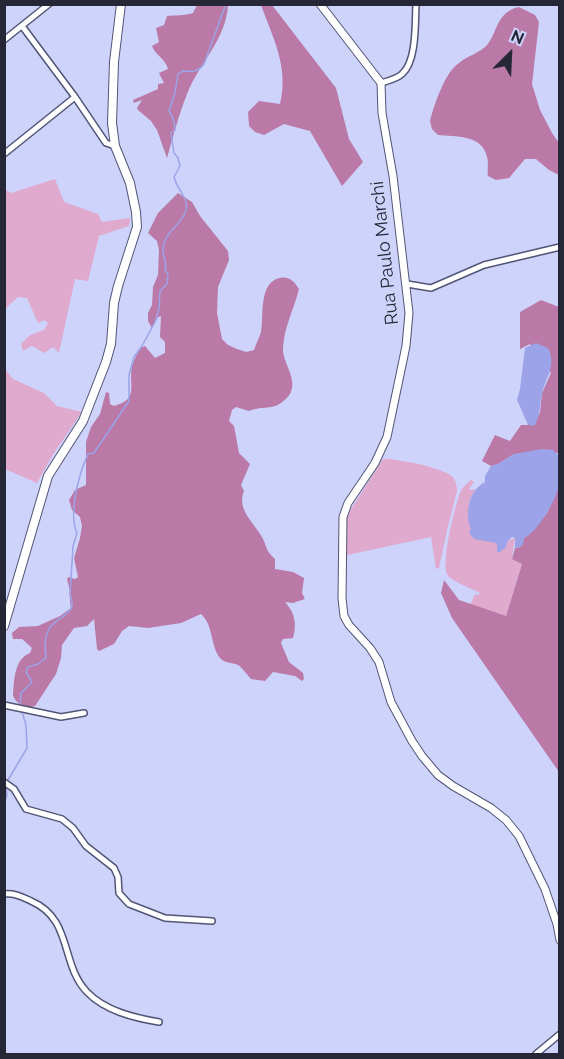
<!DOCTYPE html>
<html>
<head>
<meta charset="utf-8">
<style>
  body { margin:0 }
  #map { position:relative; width:564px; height:1059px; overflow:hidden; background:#cdd3fb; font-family:Raleway,sans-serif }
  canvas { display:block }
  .frame { position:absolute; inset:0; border:6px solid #262736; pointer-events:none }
  .north { position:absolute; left:480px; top:24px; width:60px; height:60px; -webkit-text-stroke:4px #cdd3fb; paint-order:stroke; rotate:24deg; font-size:16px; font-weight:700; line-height:24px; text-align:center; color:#262736 }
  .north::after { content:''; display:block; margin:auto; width:21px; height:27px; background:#262736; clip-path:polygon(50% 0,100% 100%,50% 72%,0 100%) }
</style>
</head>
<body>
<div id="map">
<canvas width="564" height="1059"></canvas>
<div class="frame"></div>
<div class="north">N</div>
</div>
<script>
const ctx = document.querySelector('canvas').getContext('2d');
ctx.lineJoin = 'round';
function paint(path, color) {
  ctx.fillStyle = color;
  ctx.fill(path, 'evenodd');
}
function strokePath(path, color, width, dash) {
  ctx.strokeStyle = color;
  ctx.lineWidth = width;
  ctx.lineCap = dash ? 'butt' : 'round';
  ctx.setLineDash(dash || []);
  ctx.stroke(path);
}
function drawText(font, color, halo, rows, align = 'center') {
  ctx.font = font + ' Raleway,sans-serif';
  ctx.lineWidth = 5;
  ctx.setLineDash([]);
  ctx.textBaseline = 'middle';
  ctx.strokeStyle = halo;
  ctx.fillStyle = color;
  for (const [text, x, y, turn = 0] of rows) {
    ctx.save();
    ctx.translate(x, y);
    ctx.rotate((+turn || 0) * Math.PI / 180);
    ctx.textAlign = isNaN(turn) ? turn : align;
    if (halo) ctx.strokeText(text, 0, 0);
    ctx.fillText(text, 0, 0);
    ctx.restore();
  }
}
const green = new Path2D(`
  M 55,179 L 64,202 L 98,214 L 102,222 L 130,218 L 129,226 L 99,236 L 88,281 L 75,279 L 59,353 L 53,347 L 44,353 L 32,346 L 23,351 L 21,344 L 30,335 L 44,330 L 48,323 L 44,320 L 38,323 L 27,298 L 18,297 L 5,309 L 5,190 L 11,193 Z
  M 5,369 L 13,379 L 44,393 L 57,406 L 82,412 L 54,453 L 37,483 L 5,469 Z
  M 383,459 C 398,459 442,467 453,477 C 456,481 457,486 457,491 L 448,526 L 439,568 L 436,569 L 431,537 L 347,555 L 346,523 L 348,514 Z
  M 471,480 L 474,482 L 469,489 L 471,490 L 475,489 L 469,502 L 471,528 L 478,540 C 484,540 493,539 498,545 L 515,538 L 512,558 L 522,563 L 506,616 L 470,605 L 475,594 L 479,595 L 480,593 C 473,589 450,581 447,574 C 441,563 455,503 461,491 C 463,487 467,483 471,480 Z`);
const forest = new Path2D(`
  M 197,5 L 228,5 C 226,40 199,63 187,94 C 179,114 173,137 167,158 L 157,130 L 151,121 L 138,110 L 137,108 L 142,100 L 134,103 L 133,100 L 158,89 L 158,84 L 164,83 L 159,73 L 168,69 C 165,58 156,56 152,46 L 159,42 L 156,28 L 164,25 L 167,16 C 175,15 184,16 193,13 Z
  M 261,5 L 272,5 L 336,88 L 349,139 L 363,162 L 342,186 L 310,131 L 284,124 L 264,135 L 255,132 L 249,126 L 248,112 L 259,101 L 280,104 C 289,67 273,38 261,5 Z
  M 519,7 L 535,15 L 539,22 L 532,84 L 540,110 L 552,133 L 559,143 L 559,175 L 549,170 L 536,159 L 525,159 L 509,178 L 496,180 L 488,176 C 487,170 489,163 487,157 C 482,134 455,137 438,135 L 432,129 L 430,121 C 434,105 445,72 459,63 C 467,56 480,53 487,45 C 498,32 496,12 519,7 Z
  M 178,193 L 192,202 L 200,216 L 228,251 L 229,260 L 218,287 L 217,313 L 222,339 L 228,345 L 237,349 L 246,352 L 254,350 C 256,344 259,338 261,332 C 264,318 258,282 280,278 C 290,276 294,282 299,289 C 294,309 284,327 283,348 C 282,366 306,386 281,403 C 271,410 259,406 249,411 L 236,407 L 232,410 L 229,421 L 234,426 L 239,453 L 250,464 L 241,485 L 244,491 C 236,510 255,523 263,539 C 268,550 265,549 275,559 L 275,569 L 293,572 L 304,578 L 302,593 L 305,599 L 293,603 L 285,602 C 295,613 297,624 293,638 L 283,639 L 281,643 L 289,662 L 303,673 L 304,679 L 302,681 L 295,676 L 273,672 L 265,681 L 251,679 C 247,675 243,668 238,665 C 231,662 226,664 220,658 C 210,645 214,626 201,614 L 181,623 L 148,628 L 129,626 L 122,631 L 114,644 L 99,651 L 97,649 L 94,619 L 87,626 L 74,628 L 62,645 L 61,658 L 56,674 L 35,706 C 25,710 18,705 13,696 C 14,681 14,659 30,653 L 32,648 L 22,639 L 13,639 L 12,633 L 19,627 L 38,626 L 60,616 L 71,608 C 69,599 71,589 67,580 L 68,577 L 75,579 L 78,577 L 74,558 L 80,538 L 82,526 L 80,517 L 72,510 L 69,500 L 75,490 L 86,485 L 86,442 L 91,427 L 100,414 L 106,392 L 109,393 L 110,404 L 114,406 C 140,399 128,385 132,366 C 134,360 137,353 141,348 L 145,346 L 155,358 L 165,353 L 165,342 L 160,337 L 161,316 L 158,317 L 152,328 L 148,321 L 148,313 L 152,305 L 153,287 L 158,275 L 159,250 L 157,241 L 148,233 L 158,213 Z
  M 541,300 L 559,307 L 559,456 L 558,453 L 514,454 L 498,464 L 491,466 L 482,461 L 495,435 L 510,441 L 521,425 L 534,425 L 540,412 L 542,393 L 551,373 L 530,344 L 520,349 L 520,312 Z
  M 559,485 L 559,772 L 452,618 L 441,593 L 444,580 L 459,600 L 506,616 L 522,564 L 512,559 L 515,548 L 520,547 L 524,538 L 547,513 Z`);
const water = new Path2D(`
  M 536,343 L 548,348 C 557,366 546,376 542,394 C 539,405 541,415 534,426 L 528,425 L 517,400 L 520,389 L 525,348 Z
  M 542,449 L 553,450 L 559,456 C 560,465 561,476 559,485 C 557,499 537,533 524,538 L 523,544 L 520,547 L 515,548 L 515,538 L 512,537 L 507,542 L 506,547 L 500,552 L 497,552 L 497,545 L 496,543 L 474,539 L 469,533 C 472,525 471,532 469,524 C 466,507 470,490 485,482 L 485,476 L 491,466 L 498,464 L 514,454 Z`);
const stream = new Path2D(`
  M 20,705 L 21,693 L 32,682 L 26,672 L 28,667 L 38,664 L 46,658 C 45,648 44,638 49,629 C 57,615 79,615 70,595 L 73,546 L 77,533 C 68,513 79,474 88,454 L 94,453 L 129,401 L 129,375 L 134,357 L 142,346 L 155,322 L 159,309 L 160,291 L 167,284 L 168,274 L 165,271 C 168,263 162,256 163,248 C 164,230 190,221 186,202 C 183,193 176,186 174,177 L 180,166 L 178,158 L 174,153 L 171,133 L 175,130 C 175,123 173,117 169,111 L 175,93 L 178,74 L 183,71 C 193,72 198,72 204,64 L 226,4
  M 8,780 L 27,748 L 26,725 L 22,712
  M 4,804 L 7,795 L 6,788`);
const minor = new Path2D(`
  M 22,26 L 75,97 L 106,143 L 115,146
  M 4,40 L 49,4
  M 381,83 C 387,81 397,79 402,74 C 417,61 415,23 416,4
  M 4,154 L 75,97
  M 407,284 L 431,288 L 484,265 L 560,247
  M 4,705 L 61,717 L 84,713
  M 4,782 L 14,789 L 26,809 L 62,819 L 73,828 L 86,846 L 114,868 L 118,877 L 119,893 L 129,904 L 165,918 L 212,921
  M 4,894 C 15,893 22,897 31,901 C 73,919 60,964 87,992 C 105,1011 135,1018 159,1022
  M 536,1054 L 560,1034`);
const tertiary = new Path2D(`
  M 320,4 L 381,83 L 382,113 L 393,176 L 409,313 L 406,346 L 387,437 L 375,463 L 348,503 L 343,517 L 342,598 L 344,616 L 349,625 L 370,648 L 379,662 L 391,702 L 412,741 L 422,756 L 438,775 L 453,786 L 491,808 L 506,820 L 519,836 L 545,889 L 557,924 L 560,940`);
const secondary = new Path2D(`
  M 4,626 L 48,476 L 83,421 L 106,362 L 111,344 L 114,303 L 118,286 L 137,227 L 136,212 L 130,183 L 115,146 L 112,123 L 114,62 L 121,4`);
const streetNames = [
  ["Rua Paulo Marchi",385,253,-96]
];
paint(green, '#e0a9ce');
paint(forest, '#ba79a6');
paint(water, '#9ca3e8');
strokePath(stream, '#9ca3e8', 1.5);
strokePath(minor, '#515577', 8);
strokePath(tertiary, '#515577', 9);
strokePath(secondary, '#515577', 10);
strokePath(minor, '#fff', 5);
strokePath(tertiary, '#fff', 7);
strokePath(secondary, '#fff', 8);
drawText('18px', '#262736', '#cdd3fb', streetNames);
</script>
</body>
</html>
